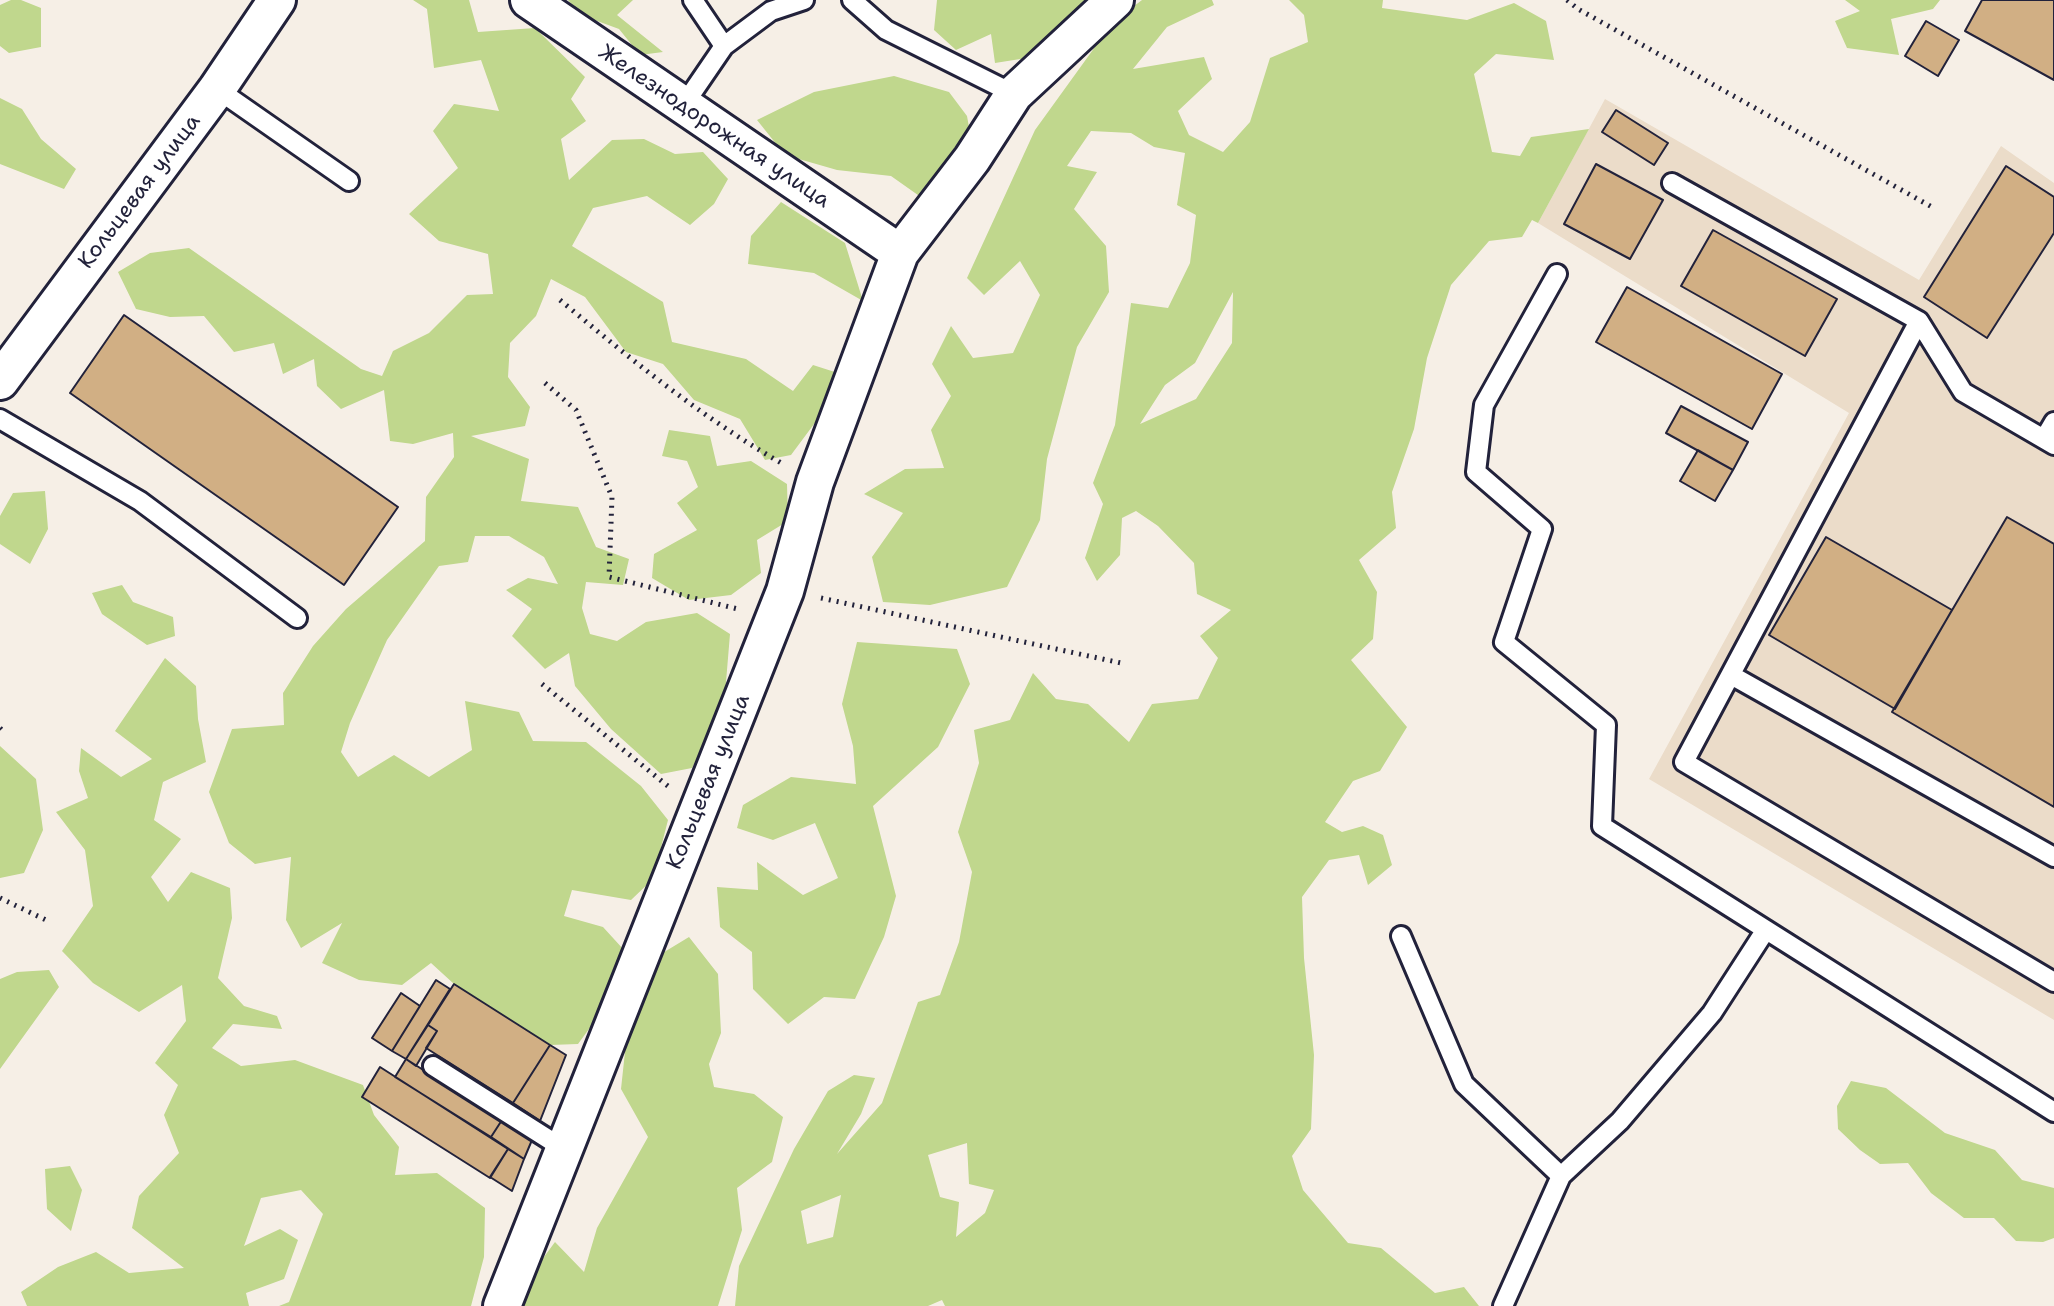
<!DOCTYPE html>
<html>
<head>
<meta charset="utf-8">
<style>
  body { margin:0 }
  canvas { display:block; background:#f6efe6 }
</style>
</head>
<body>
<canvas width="2054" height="1306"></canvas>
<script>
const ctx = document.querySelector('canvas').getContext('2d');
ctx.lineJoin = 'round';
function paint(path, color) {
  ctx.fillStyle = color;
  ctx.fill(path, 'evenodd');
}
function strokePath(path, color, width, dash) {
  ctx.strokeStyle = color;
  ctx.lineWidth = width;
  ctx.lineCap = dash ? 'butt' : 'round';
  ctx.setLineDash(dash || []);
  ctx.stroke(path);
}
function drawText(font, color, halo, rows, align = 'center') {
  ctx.font = font + ' "Shantell Sans",sans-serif';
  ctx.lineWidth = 8;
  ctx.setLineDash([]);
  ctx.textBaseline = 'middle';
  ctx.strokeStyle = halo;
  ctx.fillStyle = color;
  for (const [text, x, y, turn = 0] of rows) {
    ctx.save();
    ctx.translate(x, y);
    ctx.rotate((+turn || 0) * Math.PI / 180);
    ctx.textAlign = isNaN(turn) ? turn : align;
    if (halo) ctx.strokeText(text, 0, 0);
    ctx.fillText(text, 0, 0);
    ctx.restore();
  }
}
const built = new Path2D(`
  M 1605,99 L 1919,280 L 2001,146 L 2054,183 L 2054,1020 L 1649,779 L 1849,413 L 1538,223 Z`);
const green = new Path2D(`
  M 11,0 L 21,0 L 41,8 L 41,47 L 9,53 L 0,46 L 0,5 Z
  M 413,0 L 469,0 L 478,32 L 535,28 L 585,77 L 571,99 L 586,121 L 561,139 L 569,180 L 612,140 L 644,139 L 675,154 L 703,152 L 728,179 L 714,204 L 690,225 L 647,196 L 593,208 L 572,246 L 663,302 L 672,342 L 746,359 L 793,391 L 813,365 L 841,374 L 820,416 L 791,455 L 765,460 L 740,419 L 694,400 L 663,364 L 626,352 L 585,297 L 551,279 L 536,316 L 510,343 L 508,377 L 530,407 L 525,426 L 471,436 L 529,459 L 521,501 L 578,507 L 596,547 L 629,559 L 623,585 L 586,582 L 582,608 L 590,634 L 617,641 L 646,622 L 697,613 L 730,634 L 724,706 L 692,768 L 661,774 L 611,729 L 575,686 L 569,653 L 545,669 L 512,636 L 532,609 L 506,590 L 528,578 L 558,584 L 544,557 L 509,536 L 475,536 L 468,562 L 439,566 L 387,640 L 350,723 L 341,752 L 358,777 L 394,755 L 429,777 L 472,750 L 465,701 L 519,712 L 533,741 L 586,742 L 641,786 L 668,820 L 653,879 L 631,900 L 572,890 L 564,916 L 603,927 L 624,950 L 605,1007 L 578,1044 L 550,1045 L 454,984 L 431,963 L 402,985 L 359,980 L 322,963 L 342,923 L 301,948 L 286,920 L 291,857 L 255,864 L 229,843 L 209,792 L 232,729 L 284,725 L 283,693 L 313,646 L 346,609 L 425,541 L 426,497 L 454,457 L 453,433 L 413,444 L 390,441 L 384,390 L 341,409 L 317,386 L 314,359 L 283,374 L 274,343 L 234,352 L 204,316 L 170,317 L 136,309 L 118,272 L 150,253 L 189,248 L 361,369 L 382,376 L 393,351 L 429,333 L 467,295 L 493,294 L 488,254 L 439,241 L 409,214 L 458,168 L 433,131 L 454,104 L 499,111 L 481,60 L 434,68 L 427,9 Z
  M 568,0 L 633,0 L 617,15 L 663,52 L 640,55 L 619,29 L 581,15 Z
  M 937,0 L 1100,0 L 1033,57 L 995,63 L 991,34 L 956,50 L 934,30 Z
  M 1142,0 L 1212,0 L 1214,5 L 1167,27 L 1133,69 L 1204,57 L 1212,79 L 1178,111 L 1189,135 L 1223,152 L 1250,122 L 1270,58 L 1308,42 L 1304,15 L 1289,0 L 1383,0 L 1382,8 L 1467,20 L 1514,3 L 1546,21 L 1554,60 L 1496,54 L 1474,74 L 1492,152 L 1520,156 L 1531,137 L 1589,129 L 1538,223 L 1532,220 L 1522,237 L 1489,241 L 1451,285 L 1427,358 L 1414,429 L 1392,492 L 1396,528 L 1359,560 L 1377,592 L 1373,639 L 1351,660 L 1407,727 L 1380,771 L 1353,781 L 1325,822 L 1342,832 L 1363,826 L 1383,835 L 1392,865 L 1368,885 L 1359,855 L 1329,860 L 1302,897 L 1304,958 L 1314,1055 L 1311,1129 L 1292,1156 L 1303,1190 L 1348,1243 L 1381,1248 L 1435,1293 L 1464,1287 L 1479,1306 L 945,1306 L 942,1300 L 928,1306 L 735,1306 L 739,1266 L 794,1149 L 828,1091 L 854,1075 L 875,1078 L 861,1114 L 837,1154 L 882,1103 L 918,1002 L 940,995 L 959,942 L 972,872 L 958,832 L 979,763 L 974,730 L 1010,720 L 1033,673 L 1056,699 L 1088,704 L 1129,742 L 1152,704 L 1198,699 L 1218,658 L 1200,636 L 1231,610 L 1197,594 L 1194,563 L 1158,526 L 1136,511 L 1122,518 L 1120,555 L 1097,581 L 1085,558 L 1103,504 L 1093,483 L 1115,425 L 1131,303 L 1168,308 L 1190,263 L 1196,215 L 1177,205 L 1185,153 L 1154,147 L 1131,133 L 1091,131 L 1067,166 L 1097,172 L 1074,209 L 1106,246 L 1109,292 L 1077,347 L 1047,459 L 1040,520 L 1007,587 L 930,605 L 883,602 L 872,557 L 903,513 L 864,494 L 905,469 L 944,468 L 931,430 L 951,396 L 932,364 L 951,326 L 973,358 L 1013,353 L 1040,295 L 1020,261 L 984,295 L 967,278 L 1035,130 L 1113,22 ZM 1233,292 L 1232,343 L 1196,399 L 1140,424 L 1165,385 L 1195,363 ZM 967,1143 L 969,1184 L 994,1190 L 985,1213 L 956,1237 L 959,1202 L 940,1197 L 928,1155 ZM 841,1195 L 833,1237 L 807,1244 L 801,1211 Z
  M 1845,0 L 1940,0 L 1933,9 L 1891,19 L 1899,55 L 1847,48 L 1835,21 L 1860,11 Z
  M 894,76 L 949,92 L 967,116 L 973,149 L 925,200 L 891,176 L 837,170 L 785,155 L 757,120 L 814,92 Z
  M 0,98 L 22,109 L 41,139 L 76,169 L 64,189 L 0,164 Z
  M 781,202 L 845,243 L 863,301 L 814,273 L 748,264 L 751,236 Z
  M 669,430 L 710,436 L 717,466 L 751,461 L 787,484 L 788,521 L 757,540 L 761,573 L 731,595 L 689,600 L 652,578 L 654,554 L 697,530 L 677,503 L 698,487 L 687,461 L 662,456 Z
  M 45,491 L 48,529 L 30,564 L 0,544 L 0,516 L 13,493 Z
  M 122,585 L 133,602 L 173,617 L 175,636 L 147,645 L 102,614 L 92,593 Z
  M 857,642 L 957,649 L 970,684 L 938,747 L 873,806 L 896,896 L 884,937 L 855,999 L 824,997 L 788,1024 L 753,989 L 752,952 L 720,927 L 717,887 L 758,890 L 757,862 L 803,895 L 838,878 L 815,823 L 773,840 L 737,828 L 743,805 L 791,777 L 856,784 L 853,746 L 842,704 Z
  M 165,658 L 196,686 L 198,719 L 206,762 L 163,782 L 154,820 L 181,839 L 151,877 L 168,902 L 191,872 L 230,888 L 232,918 L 218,978 L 244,1006 L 277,1016 L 282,1029 L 233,1024 L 212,1048 L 241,1066 L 295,1060 L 363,1085 L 374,1115 L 399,1147 L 395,1175 L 437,1173 L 485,1208 L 484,1257 L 471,1306 L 279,1306 L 289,1302 L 323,1214 L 301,1190 L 261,1198 L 244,1246 L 280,1229 L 298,1240 L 284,1279 L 246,1293 L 249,1306 L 27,1306 L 21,1292 L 58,1267 L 96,1252 L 129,1273 L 184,1268 L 132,1228 L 139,1196 L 179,1153 L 164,1115 L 178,1085 L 155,1063 L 186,1021 L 182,985 L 139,1012 L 93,983 L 62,951 L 93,906 L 85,850 L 56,812 L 88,798 L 79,771 L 81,748 L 121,777 L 152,759 L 115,731 Z
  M 0,746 L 36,779 L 43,830 L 24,873 L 0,878 Z
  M 689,937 L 718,974 L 721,1033 L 709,1064 L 714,1087 L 754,1094 L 783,1117 L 772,1162 L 737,1188 L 742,1230 L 718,1306 L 518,1306 L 524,1284 L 555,1242 L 584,1272 L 597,1228 L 648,1137 L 621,1089 L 628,1024 L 656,957 Z
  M 49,970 L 59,987 L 0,1069 L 0,979 L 17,972 Z
  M 1851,1081 L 1886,1088 L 1945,1133 L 1995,1150 L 2022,1180 L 2054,1188 L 2054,1238 L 2043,1242 L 2016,1241 L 1994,1218 L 1964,1218 L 1931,1193 L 1908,1163 L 1880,1164 L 1860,1150 L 1838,1129 L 1837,1106 Z
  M 70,1166 L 82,1190 L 71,1231 L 47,1209 L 45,1169 Z`);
const building = new Path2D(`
  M 1982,0 L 2054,0 L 2054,80 L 1965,31 Z
  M 1926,21 L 1959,40 L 1938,76 L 1905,56 Z
  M 1616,110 L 1668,143 L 1654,165 L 1602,132 Z
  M 1596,164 L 1663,200 L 1630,259 L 1564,224 Z
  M 2006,166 L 2054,197 L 2054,233 L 1987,338 L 1924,297 Z
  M 1713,230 L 1837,299 L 1805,356 L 1681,286 Z
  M 1627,287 L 1782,374 L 1752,429 L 1596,342 Z
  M 124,315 L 398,507 L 344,585 L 70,393 Z
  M 1681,406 L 1748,442 L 1733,470 L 1666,433 Z
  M 1698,450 L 1733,470 L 1715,501 L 1680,481 Z
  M 2007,517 L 2054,544 L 2054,807 L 1892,712 Z
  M 1826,537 L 1952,610 L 1895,709 L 1769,635 Z
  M 436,980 L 450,989 L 406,1059 L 392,1051 Z
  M 454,984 L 550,1045 L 513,1103 L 426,1048 L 437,1031 L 428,1025 Z
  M 401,993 L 420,1006 L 392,1051 L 372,1038 Z
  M 428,1025 L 437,1031 L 416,1066 L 406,1059 Z
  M 550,1045 L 566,1055 L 540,1121 L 513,1103 Z
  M 406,1059 L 502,1120 L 491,1137 L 395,1077 Z
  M 380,1067 L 508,1149 L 490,1178 L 362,1097 Z
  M 502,1120 L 532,1140 L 524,1159 L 491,1137 Z
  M 508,1149 L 524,1159 L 512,1191 L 490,1177 Z`);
const path = new Path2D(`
  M 1567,0 L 1578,9 L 1932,207
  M 560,300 C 633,361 701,417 783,464
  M 545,383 L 576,410 L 612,497 L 609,577 L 738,609
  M 821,598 L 1121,663
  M 542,684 L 669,787
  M 0,728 L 2,730
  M 0,898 L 46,920`);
const service = new Path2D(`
  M 693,0 L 724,46
  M 852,0 L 886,30 L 1014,94
  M 217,89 L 349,181
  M 683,106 L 724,46 L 771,11 L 804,0
  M 1672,183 L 1919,321 L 1963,392 L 2054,445
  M 1557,274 L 1484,405 L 1476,472 L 1542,529 L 1504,642 L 1606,725 L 1602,826 L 2054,1112
  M 1919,321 L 1684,762 L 2054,982
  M 0,419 L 140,501 L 297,618
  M 2044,439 L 2054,422
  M 1731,675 L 2054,857
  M 1401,936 L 1464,1084 L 1561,1176
  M 433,1066 L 564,1149
  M 1503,1306 L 1561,1176 L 1620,1121 L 1712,1013 L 1765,931`);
const minor = new Path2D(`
  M 529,0 L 900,253
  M 0,381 L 217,89 L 277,0
  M 502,1306 L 785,591 L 815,482 L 900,253 L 972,159 L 1014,94 L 1115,0`);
const streetNames = [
  ["Железнодорожная улица",714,127,34],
  ["Кольцевая улица",140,192,-53],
  ["Кольцевая улица",709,782,-68]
];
paint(built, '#ebdcc9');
paint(green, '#c0d78d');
paint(building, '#d1af84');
strokePath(building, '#22223b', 2);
strokePath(service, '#22223b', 24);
strokePath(minor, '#22223b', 42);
strokePath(path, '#22223b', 5, [2, 6]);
strokePath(service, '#fff', 18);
strokePath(minor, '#fff', 36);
drawText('22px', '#22223b', '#fff', streetNames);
</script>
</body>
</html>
